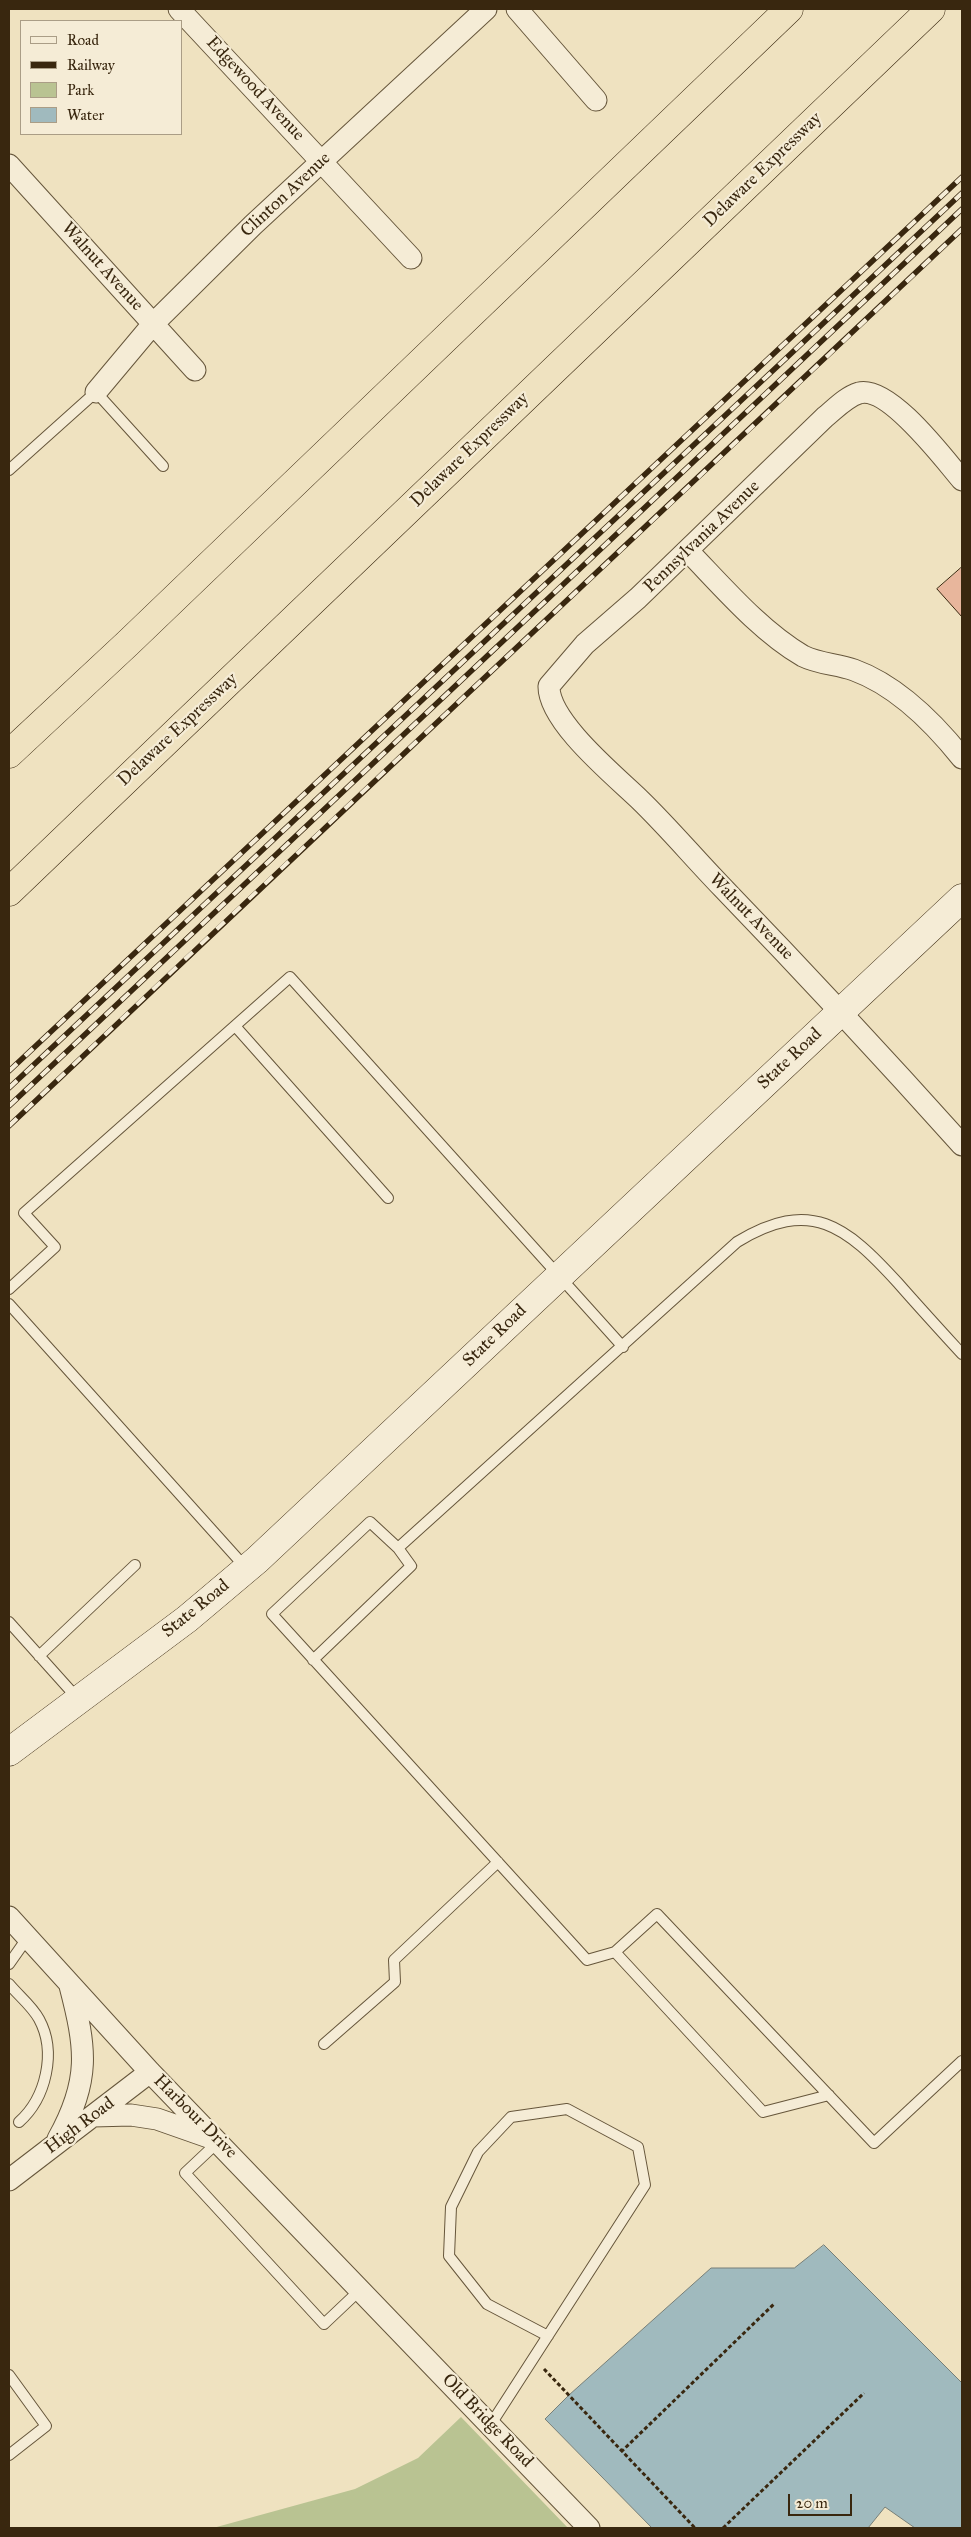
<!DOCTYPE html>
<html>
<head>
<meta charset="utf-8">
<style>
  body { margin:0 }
  #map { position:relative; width:971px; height:2537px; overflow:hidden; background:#efe2c0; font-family:"IM FELL Great Primer",serif }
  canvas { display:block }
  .frame { position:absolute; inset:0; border:10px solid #39270f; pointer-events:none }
  .legend { position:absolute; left:20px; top:20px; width:162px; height:115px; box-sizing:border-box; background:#f5ecd6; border:1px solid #aa9d86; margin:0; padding:6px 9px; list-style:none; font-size:15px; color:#39270f }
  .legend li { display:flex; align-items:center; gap:10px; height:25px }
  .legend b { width:25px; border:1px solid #aa9d86 }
  .scale { position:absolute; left:788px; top:2494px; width:64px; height:22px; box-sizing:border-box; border:2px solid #39270f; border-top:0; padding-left:6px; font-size:15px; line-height:18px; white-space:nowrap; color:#39270f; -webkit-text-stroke:4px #f5ecd6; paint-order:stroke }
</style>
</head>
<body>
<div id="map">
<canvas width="971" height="2537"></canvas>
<div class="frame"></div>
<ul class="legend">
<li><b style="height:6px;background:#f5ecd6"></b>Road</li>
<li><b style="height:6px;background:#39270f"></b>Railway</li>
<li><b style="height:14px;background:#b9c392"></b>Park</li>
<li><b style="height:14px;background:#a0babe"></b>Water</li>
</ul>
<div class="scale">20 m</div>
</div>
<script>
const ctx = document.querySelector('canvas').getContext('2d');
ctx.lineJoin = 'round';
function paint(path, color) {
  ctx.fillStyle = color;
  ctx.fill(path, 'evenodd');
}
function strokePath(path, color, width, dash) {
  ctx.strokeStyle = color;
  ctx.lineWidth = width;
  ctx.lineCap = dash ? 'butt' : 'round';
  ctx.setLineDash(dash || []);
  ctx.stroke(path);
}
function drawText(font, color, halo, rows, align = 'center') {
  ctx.font = font + ' "IM FELL Great Primer",serif';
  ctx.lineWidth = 4.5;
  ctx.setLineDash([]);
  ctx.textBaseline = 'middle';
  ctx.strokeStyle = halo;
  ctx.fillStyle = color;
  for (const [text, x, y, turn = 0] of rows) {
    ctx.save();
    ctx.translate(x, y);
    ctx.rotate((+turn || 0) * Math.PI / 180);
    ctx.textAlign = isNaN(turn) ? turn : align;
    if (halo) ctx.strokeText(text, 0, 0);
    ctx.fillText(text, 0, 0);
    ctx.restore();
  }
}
const green = new Path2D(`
  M 461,2417 L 568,2528 L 213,2528 L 355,2489 L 418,2458 Z`);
const water = new Path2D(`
  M 824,2245 L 962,2383 L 962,2528 L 915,2528 L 885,2507 L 868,2528 L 652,2528 L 545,2419 L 569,2395 L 711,2268 L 794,2268 Z`);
const building = new Path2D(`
  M 961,568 L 962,569 L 962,617 L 937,589 Z`);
const path = new Path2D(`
  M 544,2369 L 695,2528
  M 621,2452 L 775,2303
  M 723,2528 L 864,2393`);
const lane = new Path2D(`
  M 9,470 L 96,392 L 163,466
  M 235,1026 L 388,1198
  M 9,1289 L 55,1247 L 24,1213 L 290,977 L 623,1347
  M 9,1304 L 246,1568
  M 962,1354 C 941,1331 919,1307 898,1283 C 846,1226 811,1197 737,1242 L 398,1548 L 370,1522 L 272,1614 L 587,1960 L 615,1952 L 657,1914 L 874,2143 L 962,2061
  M 9,1622 L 78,1699
  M 39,1656 L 135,1565
  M 313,1660 L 411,1566 L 398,1548
  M 615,1952 L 763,2112 L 829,2095
  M 9,1964 L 28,1937
  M 9,1984 C 18,1995 32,2006 39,2019 C 57,2052 46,2098 19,2122
  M 324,2044 L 395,1982 L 394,1960 L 498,1862
  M 219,2141 L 185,2173 L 324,2324 L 361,2289
  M 9,2375 L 46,2426 L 9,2455
  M 491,2424 L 645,2185 L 638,2147 L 567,2109 L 511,2117 L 478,2152 L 451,2207 L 449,2256 L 487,2304 L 548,2336`);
const street = new Path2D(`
  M 179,9 L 411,258
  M 517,9 L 596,100
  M 9,165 L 195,370
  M 96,392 L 153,324 L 253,225 L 486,9
  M 962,480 C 944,459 889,385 859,393 C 846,397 835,409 825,417 L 638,598 L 585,644 L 549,686 C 548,721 614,775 639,799 C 668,827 694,858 722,887 C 804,972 884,1058 962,1145
  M 688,551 C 722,586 760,631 803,656 C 819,664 837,664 854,670 C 898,686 934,723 962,758
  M 9,1917 L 150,2072 L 589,2528
  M 93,2116 L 131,2115 L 157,2119 L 214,2139
  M 58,2139 C 91,2080 86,2048 70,1986
  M 9,2180 L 150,2072`);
const secondary = new Path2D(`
  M 9,1752 L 187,1619 L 257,1560 L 962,898`);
const highway = new Path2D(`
  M 9,754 L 128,643 L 789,9
  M 9,892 L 931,9`);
const rail = new Path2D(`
  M 9,1071 L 962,177
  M 9,1088 L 962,193
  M 9,1106 L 962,209
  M 9,1126 C 325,825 645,529 962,229`);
const streetNames = [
  ["Edgewood Avenue",255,89,47],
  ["Delaware Expressway",763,170,-44],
  ["Clinton Avenue",286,195,-43],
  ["Walnut Avenue",102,267,48],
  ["Delaware Expressway",470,450,-44],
  ["Pennsylvania Avenue",702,537,-44],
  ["Delaware Expressway",178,730,-43],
  ["Walnut Avenue",751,917,46],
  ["State Road",790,1059,-43],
  ["State Road",495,1336,-44],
  ["State Road",196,1609,-39],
  ["Harbour Drive",195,2117,45],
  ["High Road",80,2126,-37],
  ["Old Bridge Road",487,2421,46]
];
paint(green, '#b9c392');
paint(water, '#a0babe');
strokePath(water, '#777f78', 1);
paint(building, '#e8b69c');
strokePath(building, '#39270f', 1);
strokePath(lane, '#66563b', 12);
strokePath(street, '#66563b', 23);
strokePath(secondary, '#39270f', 29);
strokePath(highway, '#39270f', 29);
strokePath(path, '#39270f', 3, [4, 2.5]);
strokePath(lane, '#f5ecd6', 10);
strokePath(street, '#f5ecd6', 21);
strokePath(secondary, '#f5ecd6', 28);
strokePath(highway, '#efe2c0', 28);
strokePath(rail, '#39270f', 5.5);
strokePath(rail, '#f5ecd6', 4, [11]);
drawText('18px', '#39270f', '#f5ecd6', streetNames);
</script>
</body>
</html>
